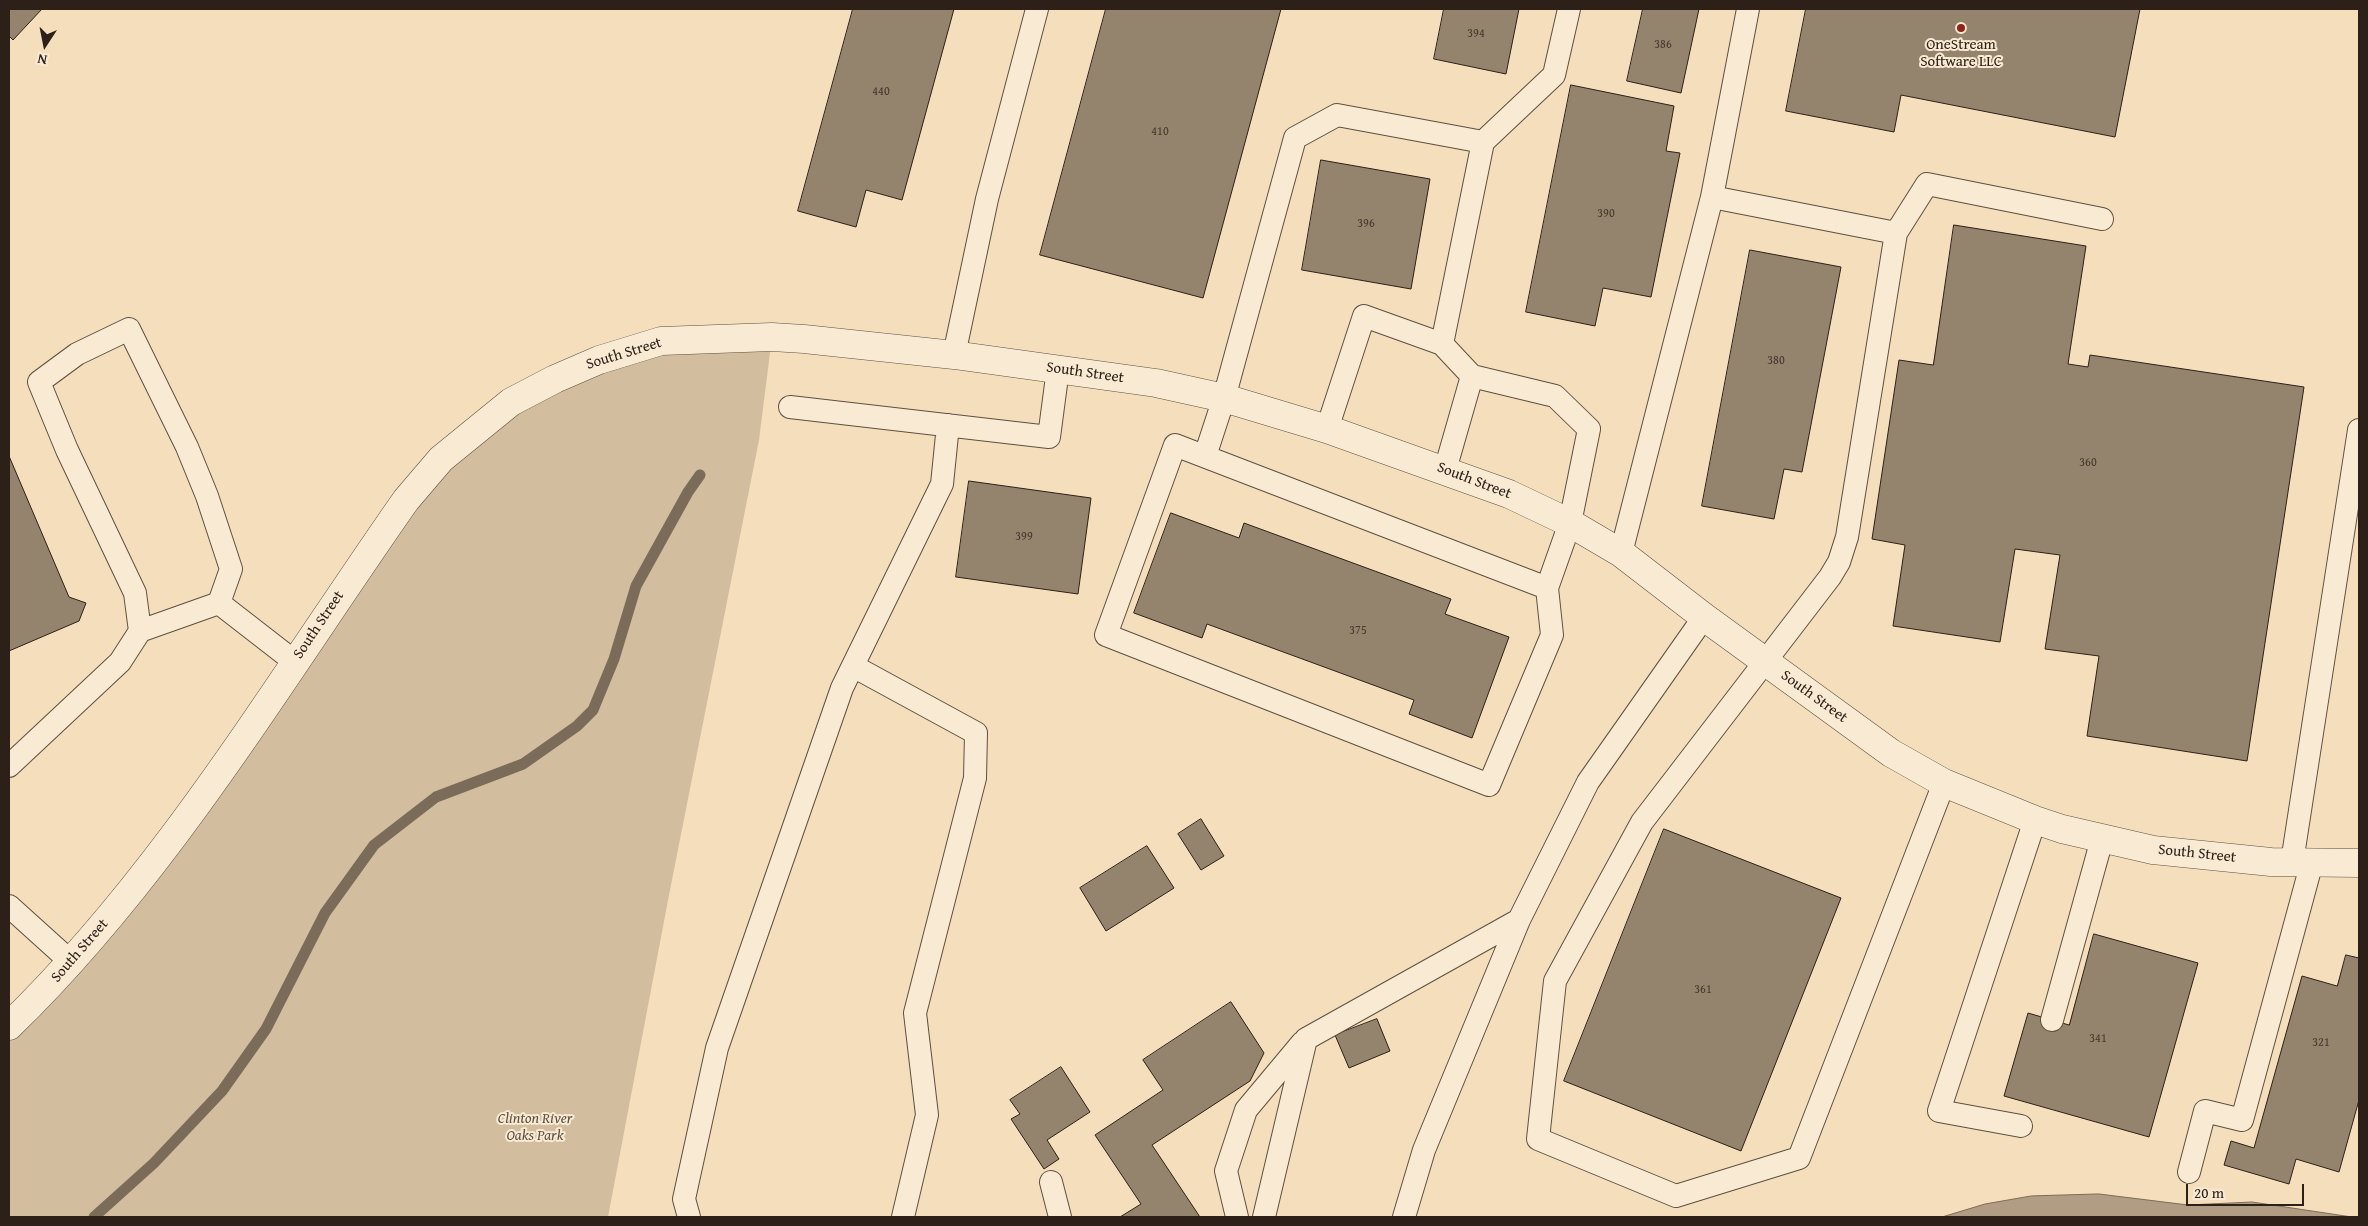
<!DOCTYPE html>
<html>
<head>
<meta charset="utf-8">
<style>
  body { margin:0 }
  #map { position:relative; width:2368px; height:1226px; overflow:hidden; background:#f4debb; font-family:"Gentium Book Plus",serif }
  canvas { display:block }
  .frame { position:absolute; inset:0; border:10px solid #2c2018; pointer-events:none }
  .north { position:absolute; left:20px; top:20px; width:50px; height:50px; -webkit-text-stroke:4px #f8ead3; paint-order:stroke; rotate:191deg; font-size:14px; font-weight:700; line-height:20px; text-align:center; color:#2c2018 }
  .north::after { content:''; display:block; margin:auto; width:18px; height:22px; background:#2c2018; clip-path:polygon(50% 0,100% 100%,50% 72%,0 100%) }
  .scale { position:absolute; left:2186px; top:1184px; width:118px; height:22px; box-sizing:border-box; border:2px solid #2c2018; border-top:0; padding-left:6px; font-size:15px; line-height:18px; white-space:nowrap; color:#2c2018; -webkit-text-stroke:4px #f8ead3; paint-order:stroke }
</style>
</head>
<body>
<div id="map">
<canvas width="2368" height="1226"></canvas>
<div class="frame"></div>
<div class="north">N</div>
<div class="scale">20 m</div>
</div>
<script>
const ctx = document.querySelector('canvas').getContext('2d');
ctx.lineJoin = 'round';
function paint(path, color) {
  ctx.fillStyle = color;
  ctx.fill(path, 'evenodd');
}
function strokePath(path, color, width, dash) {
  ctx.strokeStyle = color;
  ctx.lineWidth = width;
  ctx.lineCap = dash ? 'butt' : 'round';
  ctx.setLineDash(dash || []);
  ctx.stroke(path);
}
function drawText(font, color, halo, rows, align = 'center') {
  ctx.font = font + ' "Gentium Book Plus",serif';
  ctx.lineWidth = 4;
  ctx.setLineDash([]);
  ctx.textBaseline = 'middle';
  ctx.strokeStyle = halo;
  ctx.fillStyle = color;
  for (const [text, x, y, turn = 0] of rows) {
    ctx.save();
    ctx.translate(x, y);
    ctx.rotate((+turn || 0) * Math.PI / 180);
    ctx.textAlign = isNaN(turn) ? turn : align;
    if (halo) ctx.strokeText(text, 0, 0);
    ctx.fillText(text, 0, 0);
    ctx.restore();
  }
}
const green = new Path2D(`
  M 772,337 L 759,440 L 669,895 L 608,1217 L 9,1217 L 9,1026 L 51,985 L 441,459 L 599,360 Z`);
const water = new Path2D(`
  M 2099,1194 L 2188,1205 L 2252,1202 L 2352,1217 L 1942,1217 L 1985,1204 L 2031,1196 Z`);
const stream = new Path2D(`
  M 94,1217 L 154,1163 L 222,1091 L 266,1029 L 325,913 L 374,845 L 436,797 L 523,764 L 577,726 L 593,710 L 614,659 L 636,586 L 688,492 L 700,475`);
const building = new Path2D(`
  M 9,9 L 42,9 L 13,40 L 9,36 Z
  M 853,9 L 954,9 L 902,200 L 866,190 L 856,227 L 798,211 Z
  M 1106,9 L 1281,9 L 1203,298 L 1040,255 Z
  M 1444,9 L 1519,9 L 1506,74 L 1434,59 Z
  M 1643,9 L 1699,9 L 1681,93 L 1627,81 Z
  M 1806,9 L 2140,9 L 2115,137 L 1901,95 L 1894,132 L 1786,111 Z
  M 1571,85 L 1674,106 L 1666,151 L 1680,153 L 1651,297 L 1603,288 L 1595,326 L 1526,312 Z
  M 1321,160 L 1430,179 L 1411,289 L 1302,270 Z
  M 1954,225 L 2086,246 L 2068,364 L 2088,367 L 2090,355 L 2304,387 L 2247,761 L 2087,736 L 2099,656 L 2045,649 L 2060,555 L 2015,549 L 2000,642 L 1893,626 L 1905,545 L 1872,539 L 1899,360 L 1933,365 Z
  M 1750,250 L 1841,267 L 1802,472 L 1784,469 L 1774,519 L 1702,506 Z
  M 9,456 L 69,597 L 86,603 L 79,621 L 9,651 Z
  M 969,481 L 1091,498 L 1078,594 L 956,577 Z
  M 1171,513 L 1239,538 L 1244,523 L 1451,599 L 1445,614 L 1509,637 L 1472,738 L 1409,714 L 1414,700 L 1207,624 L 1202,638 L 1134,613 Z
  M 1201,819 L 1224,856 L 1201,870 L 1178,834 Z
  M 1664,829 L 1841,898 L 1741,1151 L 1564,1081 Z
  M 1147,846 L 1174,888 L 1106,931 L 1080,888 Z
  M 2094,934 L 2198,963 L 2149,1137 L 2004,1096 L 2028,1013 L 2069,1025 Z
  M 2346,955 L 2359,958 L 2359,1100 L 2339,1172 L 2296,1159 L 2289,1184 L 2224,1165 L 2231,1141 L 2254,1148 L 2302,976 L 2337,986 Z
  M 1231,1002 L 1264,1053 L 1250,1081 L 1152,1145 L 1200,1217 L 1120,1217 L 1141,1204 L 1095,1135 L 1163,1090 L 1143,1060 Z
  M 1377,1019 L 1390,1051 L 1349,1068 L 1335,1035 Z
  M 1061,1067 L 1090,1112 L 1047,1140 L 1059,1159 L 1044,1169 L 1011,1119 L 1020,1114 L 1010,1100 Z`);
const lane = new Path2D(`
  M 1712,197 L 1748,9
  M 1896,233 L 1927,184 L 2102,219
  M 954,355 L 987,199 L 1037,9
  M 790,407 L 1049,437 L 1058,369
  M 1327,429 L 1364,316 L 1442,344
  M 1205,456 L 1224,398 L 1295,138 L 1337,115 L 1483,142
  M 1445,470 L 1472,376
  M 1621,553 L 1712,197 L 1896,233 L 1847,537 L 1839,562 L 1830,577 L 1642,822 L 1555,981 L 1538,1139 L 1676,1196 L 1799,1158 L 1944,783
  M 1547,588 L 1175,445 L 1106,635 L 1489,785 L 1552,635 L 1547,588 L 1570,523 L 1589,429 L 1555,396 L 1472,376 L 1442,344 L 1483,142 L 1554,75 L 1569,9
  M 140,631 L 219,603
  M 853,666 L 976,733 L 975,778 L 915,1013 L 927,1115 L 903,1217
  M 9,766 L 120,662 L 140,631 L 135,593 L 67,450 L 39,382 L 77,354 L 129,329 L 187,447 L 207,496 L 231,569 L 219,603 L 295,662
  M 2292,862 L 2359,430
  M 9,906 L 71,962
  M 2052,1020 L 2102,839
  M 2021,1126 L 1939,1111 L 2035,820
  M 2189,1172 L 2205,1111 L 2242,1120 L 2312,862
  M 1051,1182 L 1060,1217
  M 689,1217 L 684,1199 L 717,1048 L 842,688 L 942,484 L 948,425
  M 1237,1217 L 1226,1171 L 1246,1110 L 1302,1043
  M 1264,1217 L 1306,1039 L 1519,920
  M 1404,1217 L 1424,1150 L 1519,920 L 1588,782 L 1704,617`);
const street = new Path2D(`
  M 9,1026 C 166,874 281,678 406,500 L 441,459 L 511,402 L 555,379 L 599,360 L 661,341 L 772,337 L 804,339 L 954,355 L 1156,383 L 1224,398 L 1327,429 L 1509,494 L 1570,523 L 1621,553 L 1704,617 L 1891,753 L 1944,783 L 2035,820 L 2062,829 L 2153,850 L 2271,862 L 2359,863`);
const markers = [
  [1961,28,5,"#8f2418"]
];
const numberNames = [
  ["394",1476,34],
  ["386",1663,45],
  ["440",881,92],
  ["410",1160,132],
  ["390",1606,214],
  ["396",1366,224],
  ["380",1776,361],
  ["360",2088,463],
  ["399",1024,537],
  ["375",1358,631],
  ["361",1703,990],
  ["341",2098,1039],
  ["321",2321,1043]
];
const poiNames = [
  ["OneStream",1961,45],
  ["Software LLC",1961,62]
];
const streetNames = [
  ["South Street",624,354,-17],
  ["South Street",1085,373,8],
  ["South Street",1474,481,21],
  ["South Street",319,625,-56],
  ["South Street",1814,697,36],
  ["South Street",2197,854,6],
  ["South Street",80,951,-49]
];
const parkNames = [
  ["Clinton River",535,1119],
  ["Oaks Park",535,1136]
];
paint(green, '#d2be9f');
paint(water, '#b09d84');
strokePath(water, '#7b6b59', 1);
strokePath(stream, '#7b6b59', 11);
paint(building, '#94836d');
strokePath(building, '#2c2018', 1);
strokePath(lane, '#5e5041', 24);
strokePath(street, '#5e5041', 29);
strokePath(lane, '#f8ead3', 22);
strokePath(street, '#f8ead3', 28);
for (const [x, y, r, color] of markers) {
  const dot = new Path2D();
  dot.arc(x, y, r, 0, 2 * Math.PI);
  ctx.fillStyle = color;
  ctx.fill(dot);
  strokePath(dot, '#f8ead3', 2);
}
drawText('12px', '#46392d', null, numberNames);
drawText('15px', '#2c2018', '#f8ead3', poiNames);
drawText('15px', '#2c2018', '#f8ead3', streetNames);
drawText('italic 15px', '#5e4f40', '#f8ead3', parkNames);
</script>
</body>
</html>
